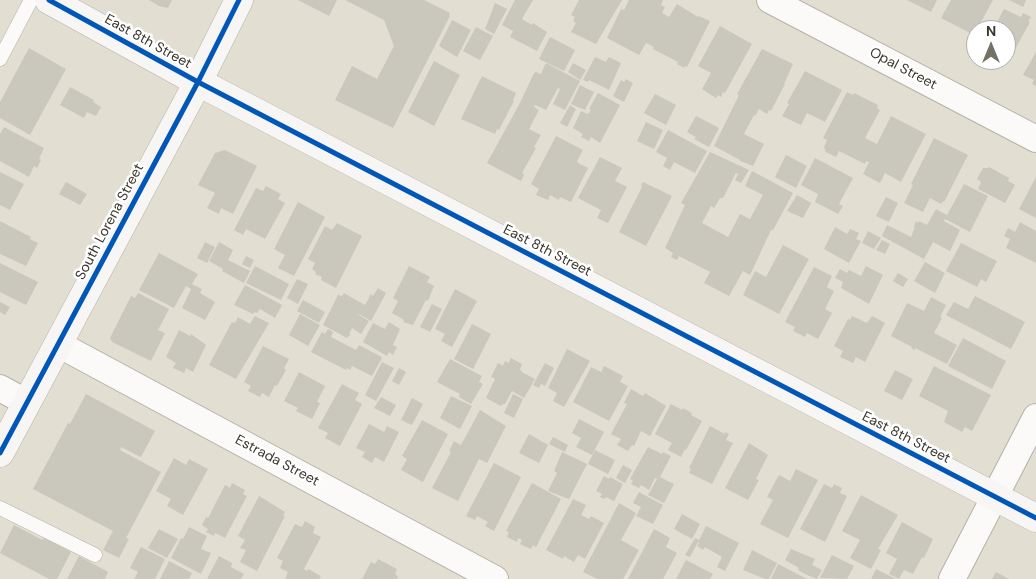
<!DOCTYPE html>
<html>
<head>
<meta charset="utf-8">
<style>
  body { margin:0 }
  #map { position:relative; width:1036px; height:579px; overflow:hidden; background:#e2ded2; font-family:"DM Sans",sans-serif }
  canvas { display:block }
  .north { position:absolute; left:966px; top:20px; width:50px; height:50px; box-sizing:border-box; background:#fff; border:1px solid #b0afab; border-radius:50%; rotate:0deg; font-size:14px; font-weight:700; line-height:20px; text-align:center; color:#39362d }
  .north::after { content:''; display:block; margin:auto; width:18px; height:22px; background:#747167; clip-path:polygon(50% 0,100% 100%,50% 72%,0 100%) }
</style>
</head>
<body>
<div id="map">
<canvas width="1036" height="579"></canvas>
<div class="north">N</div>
</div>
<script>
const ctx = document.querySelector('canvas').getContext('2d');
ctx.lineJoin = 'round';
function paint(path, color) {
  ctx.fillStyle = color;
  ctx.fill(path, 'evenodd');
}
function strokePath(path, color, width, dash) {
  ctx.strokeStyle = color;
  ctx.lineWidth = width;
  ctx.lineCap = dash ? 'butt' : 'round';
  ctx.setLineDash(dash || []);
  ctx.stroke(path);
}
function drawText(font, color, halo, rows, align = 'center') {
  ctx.font = font + ' "DM Sans",sans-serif';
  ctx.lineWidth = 5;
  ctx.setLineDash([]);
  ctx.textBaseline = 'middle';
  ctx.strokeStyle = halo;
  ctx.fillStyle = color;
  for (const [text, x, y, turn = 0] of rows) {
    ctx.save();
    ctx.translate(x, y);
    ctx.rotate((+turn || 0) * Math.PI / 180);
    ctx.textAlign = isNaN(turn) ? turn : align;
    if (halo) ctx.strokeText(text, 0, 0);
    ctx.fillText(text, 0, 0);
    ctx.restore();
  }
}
const building = new Path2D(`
  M 149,0 L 172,0 L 168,8 L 159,6 Z
  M 298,0 L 337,0 L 329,16 Z
  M 345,0 L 424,0 L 450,13 L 449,15 L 450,16 L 393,128 L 335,100 L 352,66 L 377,79 L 394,46 L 384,20 Z
  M 515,0 L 533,0 L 522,19 L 532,25 L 533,23 L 547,32 L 537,51 L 510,37 L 513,31 L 502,25 Z
  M 579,0 L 622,0 L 596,44 L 571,32 L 576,23 L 573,21 L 575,17 L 571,15 Z
  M 629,0 L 663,0 L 661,5 L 665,7 L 662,13 L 669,17 L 677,4 L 698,17 L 699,16 L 710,21 L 687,67 L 685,66 L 684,68 L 677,64 L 678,62 L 653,49 L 654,47 L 646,43 L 639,55 L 607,38 L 621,9 L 624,10 Z
  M 907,0 L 937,0 L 931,12 Z
  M 951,0 L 993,0 L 974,35 L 941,18 Z
  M 1009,0 L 1026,0 L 1023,7 Z
  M 495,3 L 507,9 L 494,34 L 485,29 Z
  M 1004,9 L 1021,17 L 1023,13 L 1031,17 L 1028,21 L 1030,22 L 1012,55 L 1009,53 L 1006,59 L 1006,30 L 993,30 Z
  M 452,20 L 471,30 L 457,57 L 439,46 Z
  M 720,26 L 752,44 L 725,93 L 723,92 L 721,97 L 718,95 L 716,98 L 702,89 L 711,73 L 698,66 Z
  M 476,27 L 493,36 L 480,60 L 463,51 Z
  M 550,37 L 575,50 L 564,71 L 539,59 Z
  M 29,48 L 66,69 L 30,135 L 0,118 L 0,102 Z
  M 762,49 L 793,64 L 784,84 L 785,84 L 771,111 L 769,110 L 767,114 L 759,109 L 755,116 L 754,115 L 744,134 L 764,144 L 753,166 L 740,161 L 740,160 L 714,146 L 739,95 L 737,94 Z
  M 1036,52 L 1036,86 L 1032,84 L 1034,80 L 1023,75 Z
  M 595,57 L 606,62 L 609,57 L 621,63 L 609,90 L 589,80 L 588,82 L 583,80 Z
  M 434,61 L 460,75 L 434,126 L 408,112 Z
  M 546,63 L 580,81 L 565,110 L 553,104 L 560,89 L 558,88 L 546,110 L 535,105 L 534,107 L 539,110 L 529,129 L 541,135 L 534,147 L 536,148 L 522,173 L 524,175 L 521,181 L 487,163 L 521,101 L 534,73 L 536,72 L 541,74 Z
  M 573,63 L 586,70 L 580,80 L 568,72 Z
  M 805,71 L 842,90 L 825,122 L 807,113 L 801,125 L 782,116 L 789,104 L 787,103 Z
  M 482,76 L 516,93 L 513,100 L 514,101 L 499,130 L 497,129 L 495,134 L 461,119 Z
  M 626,79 L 633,83 L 624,102 L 613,96 L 621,80 L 624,82 Z
  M 580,85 L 594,92 L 585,110 L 571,104 Z
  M 70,87 L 94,100 L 93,102 L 101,107 L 96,116 L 87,112 L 84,118 L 60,105 Z
  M 847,92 L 853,95 L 854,93 L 878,105 L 877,108 L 880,110 L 865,138 L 877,144 L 891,116 L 926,134 L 901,182 L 885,173 L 880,183 L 863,174 L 869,162 L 866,161 L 865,164 L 839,151 L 836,157 L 826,152 L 824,147 L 827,140 L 823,138 Z
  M 598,93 L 620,105 L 600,143 L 591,137 L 589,141 L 581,137 L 583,134 L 573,128 L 581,111 L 588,114 L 591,110 L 589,109 Z
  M 655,94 L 676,105 L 666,125 L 644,113 Z
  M 570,105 L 576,109 L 567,127 L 560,123 Z
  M 696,116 L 719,128 L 709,147 L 694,139 L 696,137 L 687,132 Z
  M 646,122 L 663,130 L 654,149 L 637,141 Z
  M 4,127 L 44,148 L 39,159 L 41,160 L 37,168 L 34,166 L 29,177 L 0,161 L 0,134 Z
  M 668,130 L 707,151 L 695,173 L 674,162 L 670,170 L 663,166 L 667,158 L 656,152 Z
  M 556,136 L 583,150 L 577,161 L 578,163 L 588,168 L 571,202 L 560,197 L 559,200 L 550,195 L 548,200 L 536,195 L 539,189 L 531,184 Z
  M 934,138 L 968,155 L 944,202 L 943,201 L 941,204 L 930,198 L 923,212 L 904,203 L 913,185 L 911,184 Z
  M 225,150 L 257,166 L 233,214 L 221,208 L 219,214 L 207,208 L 215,193 L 198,185 L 215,153 Z
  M 710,152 L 749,170 L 741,183 L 735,180 L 738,174 L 736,173 L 723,198 L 720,198 L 714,208 L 711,206 L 702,223 L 728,237 L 740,214 L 750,219 L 763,195 L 745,186 L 752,171 L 793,193 L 773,230 L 771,230 L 750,275 L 743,271 L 729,296 L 704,283 L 710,272 L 679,256 L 677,260 L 671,257 L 673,253 L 665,248 L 685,205 L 681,203 Z
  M 786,155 L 807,166 L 796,188 L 775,177 Z
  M 600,157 L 622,168 L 615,181 L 627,187 L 608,223 L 597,218 L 601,210 L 578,198 Z
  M 815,158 L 853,178 L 839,204 L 843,206 L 838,214 L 815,202 L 818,194 L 801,185 Z
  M 989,167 L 1009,178 L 1008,181 L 1015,185 L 1005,203 L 978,189 L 981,182 L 977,179 L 983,168 L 988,168 Z
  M 0,172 L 24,184 L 10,210 L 0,205 Z
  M 1036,177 L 1036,218 L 1019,209 Z
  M 66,182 L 87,194 L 80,205 L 59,194 Z
  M 643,182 L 672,196 L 646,246 L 619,232 L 642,187 L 641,186 Z
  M 964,184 L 988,196 L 970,232 L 945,219 L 944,221 L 960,230 L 950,251 L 933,242 L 924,259 L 882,236 L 887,225 L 911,237 L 915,227 L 914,227 L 916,221 L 918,223 L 919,221 L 927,225 L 936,209 L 947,215 Z
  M 266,186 L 281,194 L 278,199 L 285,203 L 265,239 L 246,229 L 243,235 L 234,230 L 256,188 L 263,191 Z
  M 797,195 L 811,203 L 803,218 L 787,211 Z
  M 886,197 L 898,203 L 889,222 L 876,216 Z
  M 298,202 L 325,217 L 294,276 L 278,268 L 285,255 L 274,249 Z
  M 0,221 L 31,237 L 30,239 L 38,243 L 26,266 L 0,254 Z
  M 1020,222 L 1036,231 L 1036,263 L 1006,248 L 1010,239 L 1004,236 L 1008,228 L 1015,232 Z
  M 337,223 L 362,236 L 336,288 L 321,280 L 322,277 L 315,274 L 316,272 L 312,269 L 315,263 L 308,259 L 325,226 L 332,230 Z
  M 835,227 L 847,234 L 850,229 L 859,233 L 856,239 L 861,241 L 849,263 L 824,249 Z
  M 868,231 L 881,238 L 874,249 L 862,243 Z
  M 882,240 L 890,244 L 885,254 L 876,250 Z
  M 205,242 L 215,247 L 207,263 L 197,258 Z
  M 219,242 L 233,250 L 228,260 L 250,271 L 244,283 L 222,271 L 223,269 L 209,261 Z
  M 961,243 L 997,261 L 986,282 L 981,279 L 977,287 L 946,271 Z
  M 783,245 L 809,259 L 779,314 L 743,295 L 755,271 L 766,277 Z
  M 159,253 L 198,274 L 192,284 L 202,289 L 200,293 L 215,302 L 205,320 L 182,308 L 191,289 L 186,286 L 174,308 L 139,290 Z
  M 246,256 L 254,260 L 250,268 L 242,264 Z
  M 925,262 L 945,273 L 935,293 L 914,281 Z
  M 0,263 L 38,282 L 26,305 L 0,292 Z
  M 255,266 L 289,284 L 281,300 L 246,283 Z
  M 409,266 L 430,277 L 427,282 L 434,286 L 428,301 L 426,300 L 413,325 L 403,322 L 404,320 L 392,313 L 398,301 L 393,298 Z
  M 866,266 L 883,275 L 869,304 L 841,288 L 843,282 L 835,278 L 840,269 L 847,273 L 849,270 L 861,276 Z
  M 814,267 L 832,276 L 827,287 L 834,291 L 825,309 L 832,313 L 818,339 L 807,333 L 805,337 L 793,331 L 795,327 L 785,322 Z
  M 898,273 L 908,279 L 903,287 L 893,281 Z
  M 297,279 L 308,284 L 298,304 L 287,298 Z
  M 245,285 L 282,305 L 275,318 L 260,309 L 257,313 L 254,312 L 253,314 L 234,305 Z
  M 378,288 L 386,293 L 371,321 L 359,314 L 359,315 L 369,321 L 361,334 L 352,328 L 349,334 L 351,334 L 347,338 L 323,325 L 338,295 L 342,296 L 344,293 L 365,305 L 371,294 L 373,296 Z
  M 455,289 L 477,301 L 452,347 L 441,341 L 445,334 L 435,329 Z
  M 138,293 L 169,309 L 158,330 L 165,333 L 151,361 L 112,342 L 110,338 L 131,296 L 135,298 Z
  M 975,296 L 1025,322 L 1011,349 L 946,315 L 954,302 L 968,309 Z
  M 931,297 L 946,305 L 940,317 L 942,318 L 934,333 L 957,345 L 947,364 L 915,348 L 915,350 L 911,348 L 912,347 L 891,336 L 907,303 L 924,311 Z
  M 303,300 L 325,312 L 319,323 L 297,311 Z
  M 0,302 L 10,307 L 5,315 L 0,312 Z
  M 432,304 L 442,309 L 430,332 L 420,327 Z
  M 300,314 L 320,325 L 308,346 L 289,335 Z
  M 255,316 L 269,323 L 236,379 L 209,365 L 232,322 L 235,323 L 238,317 L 250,324 Z
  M 852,316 L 867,323 L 872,316 L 885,323 L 865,362 L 856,357 L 853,363 L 840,357 L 843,351 L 834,346 L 848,319 L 850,320 Z
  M 389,322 L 400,329 L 393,345 L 397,347 L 393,355 L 389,352 L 387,356 L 363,342 L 373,323 L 385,329 Z
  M 472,324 L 491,334 L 473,369 L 454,359 Z
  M 328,329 L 333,332 L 331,337 L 356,350 L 359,345 L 380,356 L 382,358 L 372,376 L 352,366 L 350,370 L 347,368 L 346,370 L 311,352 L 322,332 L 325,334 Z
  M 179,330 L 190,336 L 191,334 L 206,345 L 193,372 L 186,368 L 184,373 L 173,368 L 176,363 L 166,357 Z
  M 963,338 L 1006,361 L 992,389 L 948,366 Z
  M 263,346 L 289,359 L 284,368 L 286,370 L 277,386 L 275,385 L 269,397 L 262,393 L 260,397 L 248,391 L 251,386 L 244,382 Z
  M 567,349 L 590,361 L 564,407 L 553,401 L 557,393 L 548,388 Z
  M 511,358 L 522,364 L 520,369 L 522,372 L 535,379 L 524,398 L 512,391 L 505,404 L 503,404 L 501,406 L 486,398 L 495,379 L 491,377 L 498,363 L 503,366 L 505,361 L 509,363 Z
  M 450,359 L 482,376 L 479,382 L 483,384 L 471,404 L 459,397 L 460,394 L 437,382 Z
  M 382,362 L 394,368 L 376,401 L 365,395 Z
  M 545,363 L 554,368 L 545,386 L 541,384 L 539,388 L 533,385 Z
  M 604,366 L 623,376 L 620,382 L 628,386 L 609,421 L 573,402 L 591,367 L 601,372 Z
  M 934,366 L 991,395 L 972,431 L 965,427 L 962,432 L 944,422 L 948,411 L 919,396 Z
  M 399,368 L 406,372 L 399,385 L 392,381 Z
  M 895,370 L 913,379 L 902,400 L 884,391 Z
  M 299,372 L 325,386 L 317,402 L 320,403 L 312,419 L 296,411 L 298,408 L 284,401 Z
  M 342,384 L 359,393 L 355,400 L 362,404 L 340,446 L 325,438 L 328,433 L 318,428 Z
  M 631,389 L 643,396 L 645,393 L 666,406 L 650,436 L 641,431 L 634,446 L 632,445 L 628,451 L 617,445 L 621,439 L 611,434 L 627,404 L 624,403 Z
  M 86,394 L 155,431 L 141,457 L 121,447 L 120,450 L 161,472 L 126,538 L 129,539 L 119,558 L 103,550 L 113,531 L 33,489 L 68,423 L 70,424 Z
  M 513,394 L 523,399 L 514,418 L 504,413 Z
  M 451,396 L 472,406 L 460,429 L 440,418 Z
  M 381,397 L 396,405 L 390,416 L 374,408 Z
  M 412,398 L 423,404 L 412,425 L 401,420 Z
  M 671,404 L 682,410 L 683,408 L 692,413 L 691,415 L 702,421 L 686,450 L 685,449 L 681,457 L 668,450 L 672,443 L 655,434 Z
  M 480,410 L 506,426 L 487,463 L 479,459 L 458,501 L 432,488 L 451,452 L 449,451 L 454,441 L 461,445 Z
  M 579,419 L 604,432 L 592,455 L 576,447 L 581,438 L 572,433 Z
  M 422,420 L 448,434 L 423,482 L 401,470 L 407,459 L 402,456 Z
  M 369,424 L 384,432 L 387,426 L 399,432 L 384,462 L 375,457 L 372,463 L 362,457 L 365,452 L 356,448 Z
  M 710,426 L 725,434 L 725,432 L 729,434 L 726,440 L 733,443 L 712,484 L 689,473 L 691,469 L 689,468 Z
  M 529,434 L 548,445 L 539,463 L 519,453 Z
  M 553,437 L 568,445 L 565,452 L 549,444 Z
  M 749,443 L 768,455 L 756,479 L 759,480 L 748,500 L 725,488 Z
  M 648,447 L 662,454 L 663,452 L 671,456 L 660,477 L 674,484 L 664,503 L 648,495 L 657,479 L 655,478 L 649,490 L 641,485 L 639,488 L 631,484 L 633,481 L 630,479 Z
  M 595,450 L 615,460 L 608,474 L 588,464 Z
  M 562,452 L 587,464 L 569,499 L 548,491 L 557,473 L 554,471 Z
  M 174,458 L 186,465 L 189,459 L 208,469 L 183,515 L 167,506 L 171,499 L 156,491 Z
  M 494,463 L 521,477 L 494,531 L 485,526 L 488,522 L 477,516 L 475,520 L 466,516 Z
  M 623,465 L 632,470 L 625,483 L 616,478 Z
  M 796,469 L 818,480 L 788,538 L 760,524 L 773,500 L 767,497 L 779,475 L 790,481 Z
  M 604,476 L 609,479 L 610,477 L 623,484 L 614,501 L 606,497 L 604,499 L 600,497 L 602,494 L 596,491 Z
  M 232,483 L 245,490 L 243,494 L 247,496 L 225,538 L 215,533 L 214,536 L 206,532 L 208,529 L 202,525 L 206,517 L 208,518 L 225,485 L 230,488 Z
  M 532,483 L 561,499 L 536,547 L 533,545 L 531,549 L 520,544 L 522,540 L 518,538 L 517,542 L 507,537 L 509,532 L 506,531 Z
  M 824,484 L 832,488 L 834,484 L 842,488 L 840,493 L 847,496 L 825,542 L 800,529 Z
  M 639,492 L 663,505 L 653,524 L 636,516 L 641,507 L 633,503 Z
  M 861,495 L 898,515 L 878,549 L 881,550 L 871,569 L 850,558 L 860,540 L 842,531 Z
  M 259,496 L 285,512 L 283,516 L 285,516 L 257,571 L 240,562 L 246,550 L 240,548 L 245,540 L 238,536 Z
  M 573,499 L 586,505 L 581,515 L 589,519 L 591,516 L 604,523 L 585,559 L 578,555 L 574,562 L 564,556 L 563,559 L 546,550 Z
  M 619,503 L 636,513 L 621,540 L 639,550 L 623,579 L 597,579 L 583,572 Z
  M 682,514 L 700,524 L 692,539 L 674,529 Z
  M 305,521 L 315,527 L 313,533 L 321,537 L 304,569 L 307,571 L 308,569 L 321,576 L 319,579 L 285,579 L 288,572 L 280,568 L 283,561 L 277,558 L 295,524 L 302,527 Z
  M 902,522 L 933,539 L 924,558 L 922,557 L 913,574 L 904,570 L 899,579 L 889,574 L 897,559 L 886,553 Z
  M 14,525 L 42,540 L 44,538 L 71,552 L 57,579 L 49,579 L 0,553 Z
  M 706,526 L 739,543 L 725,571 L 717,567 L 722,557 L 705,547 L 703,550 L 697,546 L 699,543 L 698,542 L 690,557 L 685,555 L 695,538 L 699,540 Z
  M 189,527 L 207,536 L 201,549 L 211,553 L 201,574 L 171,558 L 181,538 L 183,539 Z
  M 159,529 L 178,539 L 167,558 L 148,548 Z
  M 654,529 L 670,538 L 666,547 L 677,553 L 663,579 L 628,579 Z
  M 141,547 L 165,559 L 155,579 L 134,579 L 138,572 L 130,568 Z
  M 791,549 L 815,559 L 812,565 L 822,570 L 817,579 L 807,575 L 810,570 L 807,575 L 798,570 L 799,568 L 785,560 Z
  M 752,550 L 777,563 L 769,579 L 765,579 L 743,570 Z
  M 832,555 L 854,566 L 847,579 L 820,578 Z
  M 79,556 L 108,572 L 105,579 L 67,579 Z
  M 219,556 L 232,563 L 231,567 L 244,574 L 241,579 L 207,579 Z
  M 378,559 L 397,569 L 395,574 L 398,576 L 397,579 L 362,579 L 371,562 L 375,564 Z
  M 686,560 L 713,574 L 710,579 L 676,579 Z
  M 169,561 L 192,573 L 189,579 L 160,579 Z
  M 778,564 L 807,579 L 771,579 Z
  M 876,569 L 896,579 L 871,579 Z
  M 996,572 L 1009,579 L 992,579 Z`);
const lane = new Path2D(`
  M 0,59 L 31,0
  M 0,508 L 95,555`);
const street = new Path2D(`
  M 770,0 L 1036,139
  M 58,344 L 495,579
  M 0,388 L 27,403
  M 952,579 L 1036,417`);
const secondary = new Path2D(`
  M 49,0 L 198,82 L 1036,518
  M 0,453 L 198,82 L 239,0`);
const cycleway = new Path2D(`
  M 49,0 L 198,82 L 1036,518
  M 0,453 L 198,82 L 239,0`);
const streetNames = [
  ["East 8th Street",148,42,29],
  ["Opal Street",903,69,28],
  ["South Lorena Street",110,222,-62],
  ["East 8th Street",547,251,27],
  ["East 8th Street",906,438,27],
  ["Estrada Street",277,461,28]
];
paint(building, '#cac7bd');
strokePath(lane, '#b5b2a8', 15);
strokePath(street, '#b5b2a8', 28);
strokePath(secondary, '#b5b2a8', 29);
strokePath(lane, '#fbfaf8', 14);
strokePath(street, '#fbfaf8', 26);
strokePath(secondary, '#f8f6f4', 28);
strokePath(cycleway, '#0057b8', 5);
drawText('14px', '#39362d', '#fff', streetNames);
</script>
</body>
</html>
